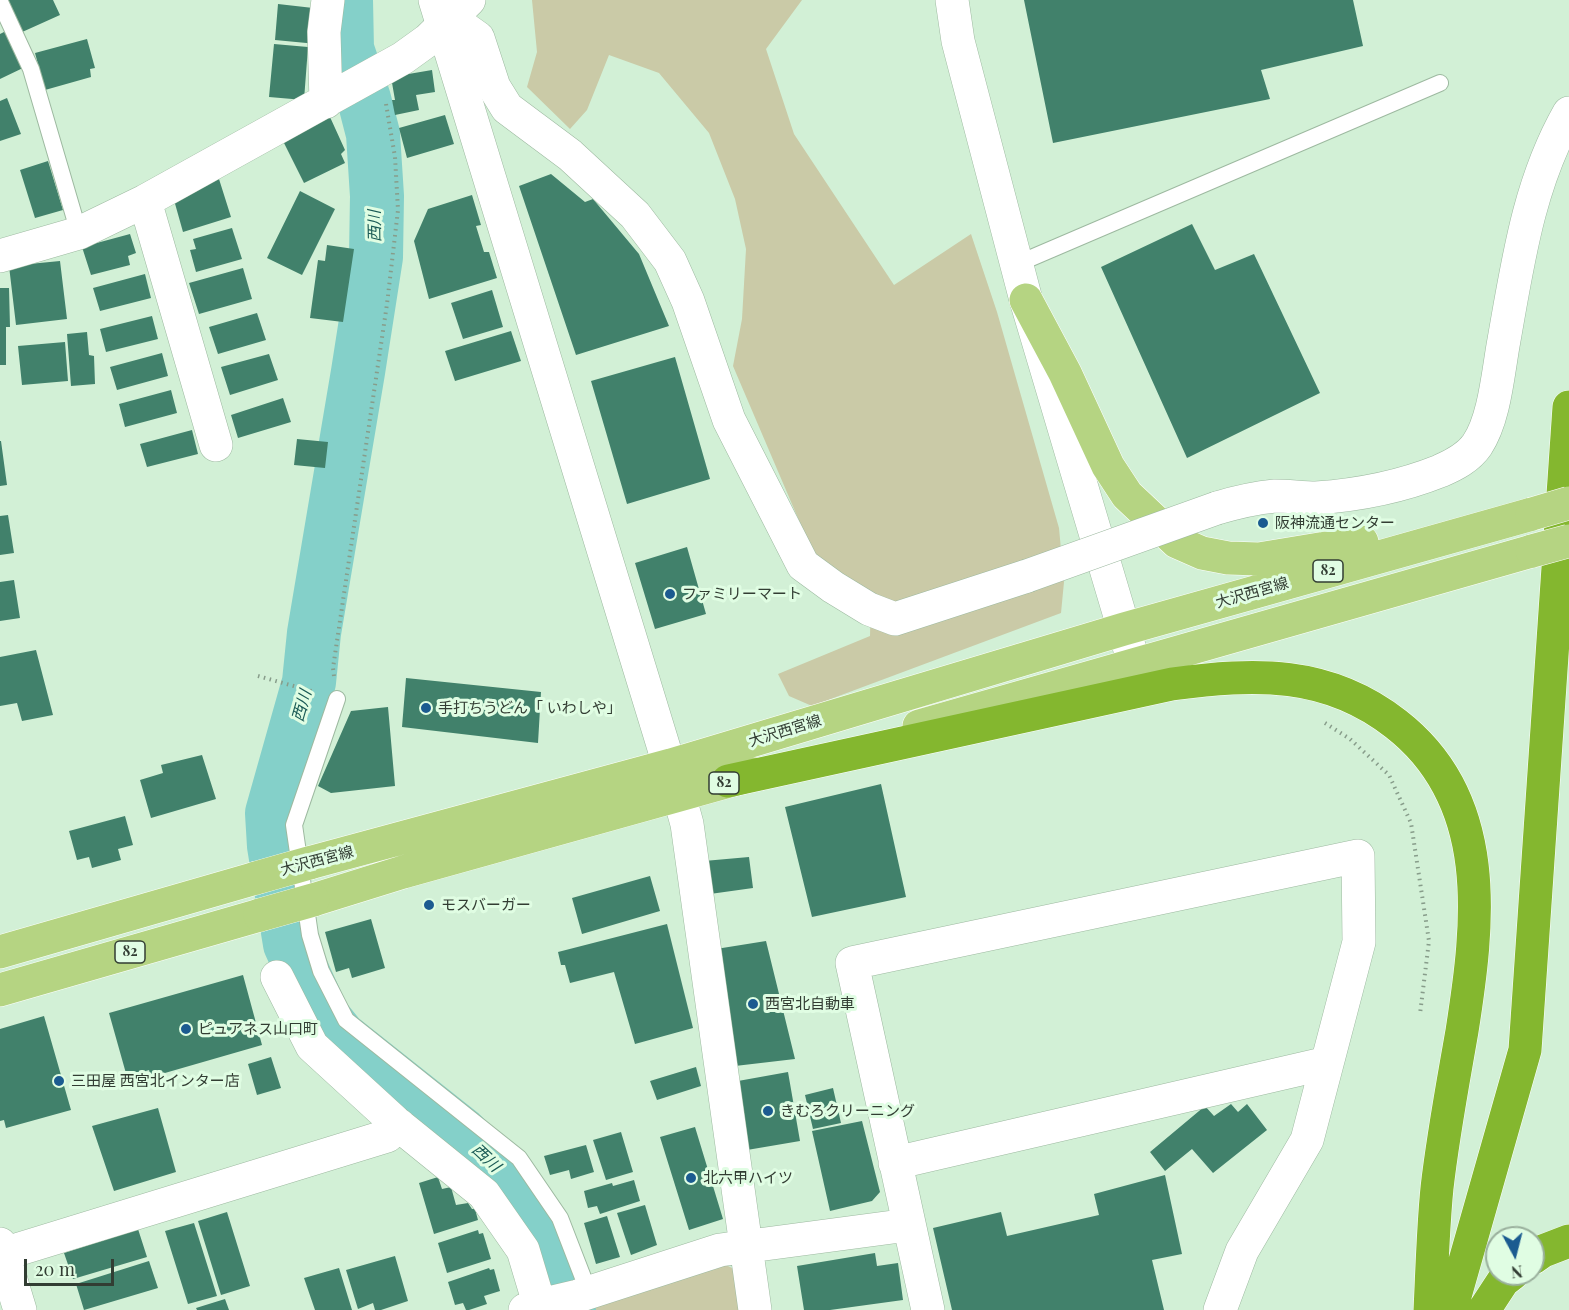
<!DOCTYPE html>
<html>
<head>
<meta charset="utf-8">
<style>
  body { margin:0 }
  #map { position:relative; width:1569px; height:1310px; overflow:hidden; background:#d2f0d6; font-family:"Playfair Display",serif }
  canvas { display:block }
  .north { position:absolute; left:1485px; top:1226px; width:60px; height:60px; box-sizing:border-box; background:#e0fde3; border:2px solid #9ab09d; border-radius:50%; rotate:173deg; font-size:16px; font-weight:700; line-height:24px; text-align:center; color:#323d33 }
  .north::after { content:''; display:block; margin:auto; width:21px; height:27px; background:#1b5b90; clip-path:polygon(50% 0,100% 100%,50% 72%,0 100%) }
  .scale { position:absolute; left:24px; top:1259px; width:90px; height:27px; box-sizing:border-box; border:3px solid #323d33; border-top:0; padding-left:8px; font-size:18px; line-height:21px; white-space:nowrap; color:#323d33; -webkit-text-stroke:4px #e0fde3; paint-order:stroke }
</style>
</head>
<body>
<div id="map">
<canvas width="1569" height="1310"></canvas>
<div class="north">N</div>
<div class="scale">20 m</div>
</div>
<script>
const ctx = document.querySelector('canvas').getContext('2d');
ctx.lineJoin = 'round';
function paint(path, color) {
  ctx.fillStyle = color;
  ctx.fill(path, 'evenodd');
}
function strokePath(path, color, width, dash) {
  ctx.strokeStyle = color;
  ctx.lineWidth = width;
  ctx.lineCap = dash ? 'butt' : 'round';
  ctx.setLineDash(dash || []);
  ctx.stroke(path);
}
function drawText(font, color, halo, rows, align = 'center') {
  ctx.font = font + ' "Playfair Display","Noto Sans JP",serif';
  ctx.lineWidth = 6;
  ctx.setLineDash([]);
  ctx.textBaseline = 'middle';
  ctx.strokeStyle = halo;
  ctx.fillStyle = color;
  for (const [text, x, y, turn = 0] of rows) {
    ctx.save();
    ctx.translate(x, y);
    ctx.rotate((+turn || 0) * Math.PI / 180);
    ctx.textAlign = isNaN(turn) ? turn : align;
    if (halo) ctx.strokeText(text, 0, 0);
    ctx.fillText(text, 0, 0);
    ctx.restore();
  }
}
const green = new Path2D(`
  M 532,0 L 802,0 L 766,49 L 794,134 L 894,285 L 971,234 L 997,312 L 1059,528 L 1064,582 L 1061,613 L 812,706 L 789,696 L 778,674 L 870,636 L 871,595 L 815,558 L 733,366 L 742,319 L 746,249 L 735,199 L 709,133 L 659,73 L 609,55 L 587,110 L 570,129 L 527,87 L 537,52 Z
  M 722,1263 L 734,1269 L 739,1310 L 593,1310 L 592,1307 Z`);
const river = new Path2D(`
  M 346,0 L 347,49 L 364,99 L 373,134 L 377,196 L 376,257 L 358,372 L 314,633 L 309,682 L 272,813 L 274,846 L 290,944 L 323,1017 L 340,1038 L 461,1134 L 505,1176 L 551,1249 L 569,1310`);
const building = new Path2D(`
  M 9,0 L 53,0 L 60,15 L 20,33 L 6,1 Z
  M 1024,0 L 1353,0 L 1363,46 L 1261,70 L 1270,99 L 1053,143 Z
  M 278,4 L 322,9 L 317,44 L 275,40 Z
  M 8,30 L 25,67 L 0,79 L 0,34 Z
  M 87,39 L 95,68 L 90,69 L 91,77 L 45,90 L 35,53 Z
  M 274,44 L 308,47 L 304,100 L 269,97 Z
  M 432,70 L 435,92 L 416,95 L 419,110 L 395,115 L 392,100 L 395,100 L 391,77 Z
  M 7,98 L 21,134 L 0,141 L 0,101 Z
  M 445,115 L 454,144 L 407,158 L 399,128 Z
  M 330,117 L 345,150 L 341,154 L 345,163 L 304,183 L 283,141 Z
  M 48,161 L 63,210 L 35,218 L 20,170 Z
  M 551,174 L 585,202 L 593,199 L 639,254 L 669,326 L 576,355 L 519,186 Z
  M 219,179 L 231,217 L 183,232 L 174,200 L 180,190 Z
  M 300,191 L 335,209 L 302,275 L 267,258 Z
  M 472,195 L 481,225 L 476,226 L 484,252 L 489,252 L 497,278 L 429,299 L 414,241 L 428,209 Z
  M 1192,224 L 1215,270 L 1254,254 L 1320,393 L 1187,458 L 1101,267 Z
  M 232,228 L 242,259 L 196,272 L 190,250 L 196,249 L 193,239 Z
  M 130,234 L 136,253 L 128,256 L 130,265 L 91,275 L 82,247 Z
  M 327,245 L 354,249 L 343,322 L 310,318 L 318,260 L 325,261 Z
  M 60,261 L 67,319 L 16,325 L 9,266 Z
  M 243,268 L 252,299 L 199,314 L 189,283 Z
  M 145,274 L 151,298 L 100,311 L 93,288 Z
  M 0,288 L 9,288 L 10,327 L 6,327 L 6,365 L 0,365 Z
  M 492,290 L 503,327 L 463,339 L 451,303 Z
  M 257,313 L 266,340 L 218,354 L 209,327 Z
  M 152,316 L 158,339 L 106,352 L 100,329 Z
  M 511,331 L 521,361 L 455,381 L 445,351 Z
  M 87,332 L 89,355 L 94,356 L 95,384 L 71,386 L 67,334 Z
  M 65,342 L 68,381 L 22,385 L 18,346 Z
  M 162,353 L 168,376 L 117,390 L 110,367 Z
  M 269,354 L 278,380 L 230,395 L 221,367 Z
  M 675,357 L 710,479 L 627,504 L 591,381 Z
  M 171,390 L 177,413 L 125,427 L 119,404 Z
  M 283,398 L 291,422 L 238,438 L 231,415 Z
  M 192,430 L 198,454 L 147,467 L 140,444 Z
  M 297,439 L 328,442 L 325,468 L 294,465 Z
  M 0,441 L 1,441 L 7,485 L 0,486 Z
  M 8,515 L 14,553 L 0,555 L 0,516 Z
  M 687,547 L 706,614 L 655,629 L 635,563 Z
  M 14,580 L 20,618 L 0,621 L 0,582 Z
  M 36,650 L 53,715 L 22,721 L 17,703 L 0,706 L 0,657 Z
  M 406,678 L 541,692 L 538,743 L 402,727 Z
  M 388,707 L 395,786 L 331,793 L 318,786 L 351,711 Z
  M 202,755 L 216,799 L 151,818 L 140,780 L 163,773 L 161,765 Z
  M 881,784 L 906,897 L 812,917 L 785,807 Z
  M 125,816 L 133,845 L 118,849 L 121,860 L 92,868 L 89,857 L 77,860 L 69,831 Z
  M 749,857 L 753,888 L 710,894 L 704,861 Z
  M 650,876 L 660,911 L 582,934 L 572,898 Z
  M 371,919 L 385,968 L 352,978 L 349,968 L 336,972 L 325,932 Z
  M 667,924 L 693,1028 L 635,1044 L 614,972 L 570,983 L 565,965 L 561,965 L 558,952 Z
  M 766,941 L 795,1059 L 735,1066 L 716,949 Z
  M 243,975 L 262,1045 L 151,1077 L 149,1070 L 127,1077 L 109,1013 Z
  M 44,1016 L 71,1110 L 6,1128 L 4,1120 L 0,1121 L 0,1029 Z
  M 271,1057 L 281,1088 L 257,1095 L 248,1064 Z
  M 696,1067 L 701,1086 L 657,1100 L 650,1081 Z
  M 788,1072 L 800,1141 L 747,1150 L 738,1081 Z
  M 833,1088 L 841,1123 L 813,1129 L 805,1095 Z
  M 1231,1104 L 1238,1112 L 1247,1104 L 1267,1130 L 1213,1173 L 1192,1149 L 1165,1171 L 1150,1152 L 1205,1106 L 1214,1116 Z
  M 158,1108 L 176,1172 L 114,1191 L 92,1126 Z
  M 862,1121 L 880,1192 L 872,1201 L 830,1211 L 812,1131 Z
  M 695,1127 L 723,1219 L 689,1230 L 660,1137 Z
  M 621,1132 L 633,1172 L 606,1180 L 593,1140 Z
  M 586,1145 L 594,1172 L 571,1179 L 569,1170 L 550,1175 L 544,1156 Z
  M 1165,1175 L 1182,1254 L 1152,1260 L 1164,1310 L 952,1310 L 933,1228 L 1001,1212 L 1007,1236 L 1099,1215 L 1094,1194 Z
  M 438,1177 L 442,1189 L 451,1187 L 456,1205 L 468,1203 L 472,1209 L 475,1209 L 478,1220 L 434,1234 L 419,1183 Z
  M 634,1180 L 640,1201 L 600,1214 L 597,1206 L 588,1208 L 584,1191 L 612,1183 L 613,1186 Z
  M 645,1205 L 657,1245 L 631,1255 L 617,1213 Z
  M 227,1212 L 250,1286 L 221,1295 L 198,1221 Z
  M 607,1216 L 620,1257 L 596,1264 L 584,1223 Z
  M 194,1223 L 217,1296 L 188,1304 L 165,1231 Z
  M 138,1229 L 147,1257 L 73,1279 L 64,1253 Z
  M 478,1230 L 479,1234 L 483,1233 L 491,1259 L 447,1273 L 438,1243 Z
  M 875,1253 L 877,1266 L 898,1263 L 903,1300 L 830,1310 L 804,1310 L 797,1266 Z
  M 395,1256 L 408,1301 L 381,1310 L 375,1310 L 373,1303 L 358,1309 L 346,1270 Z
  M 149,1261 L 158,1288 L 84,1310 L 76,1284 Z
  M 339,1268 L 352,1310 L 315,1310 L 304,1278 Z
  M 489,1268 L 490,1270 L 494,1269 L 500,1291 L 484,1296 L 487,1304 L 469,1310 L 466,1310 L 463,1303 L 455,1305 L 448,1282 Z
  M 225,1299 L 229,1310 L 197,1310 L 196,1308 Z`);
const path = new Path2D(`
  M 258,676 L 315,692
  M 334,676 L 333,668 L 387,304 L 398,210 L 395,157 L 386,104
  M 1325,723 L 1350,739 L 1389,775 L 1411,823 L 1429,941 L 1420,1014`);
const service = new Path2D(`
  M 0,2 L 31,69 L 79,233
  M 1017,264 L 1440,83
  M 337,699 L 294,825 L 310,935 L 321,971 L 346,1020 L 519,1158 L 560,1218 L 589,1293`);
const minor = new Path2D(`
  M 443,26 L 464,28 L 478,38 L 494,87 L 507,108 L 570,155 L 635,215 L 670,261 L 688,301 L 729,420 L 803,565 L 833,587 L 869,609 L 895,619 L 1027,576
  M 326,102 L 324,32 L 328,0
  M 145,201 L 216,445
  M 0,256 L 79,233 L 145,201 L 403,58 L 428,40 L 469,0
  M 1217,508 C 1237,502 1254,498 1275,496 C 1289,496 1302,498 1316,498 C 1359,495 1400,487 1440,471 C 1454,465 1468,458 1477,445 C 1495,418 1498,372 1504,340 C 1518,261 1529,183 1569,113
  M 679,795 L 687,824 L 755,1310
  M 277,977 L 312,1046 L 395,1122 L 484,1194 L 523,1250 L 541,1310
  M 895,1163 L 1327,1063
  M 3,1254 L 387,1136 L 399,1125
  M 540,1305 L 578,1296 L 720,1250 L 908,1225
  M 928,1310 L 852,963 L 1358,856 L 1359,942 L 1307,1140 L 1242,1251 L 1220,1310`);
const tertiary = new Path2D(`
  M 435,0 L 678,794
  M 952,0 L 958,41 L 1026,300 L 1134,663
  M 0,1244 L 20,1310
  M 525,1310 L 540,1305`);
const primary = new Path2D(`
  M 1026,300 L 1065,373 L 1108,466 L 1127,495 L 1177,542 L 1202,553 L 1228,558 L 1259,559 L 1362,542
  M 919,726 L 1532,551
  M 309,863 L 671,765 L 1124,629 L 1532,514
  M 313,900 L 403,872 L 754,774
  M 0,952 L 256,878
  M 0,990 L 260,915`);
const motorway = new Path2D(`
  M 728,781 L 1172,684 C 1255,673 1327,670 1396,724 C 1494,800 1479,923 1462,1031 C 1453,1083 1443,1135 1437,1188 C 1433,1228 1432,1269 1430,1310
  M 1533,1258 L 1543,1251 L 1569,1241
  M 1451,1310 L 1525,1050 L 1569,407
  M 1484,1310 L 1503,1281 L 1512,1274`);
const minorBridge = new Path2D(`
  M 1027,576 L 1217,508`);
const primaryBridge = new Path2D(`
  M 1532,514 L 1569,503
  M 1532,551 L 1569,541
  M 256,878 L 309,863
  M 260,915 L 313,900`);
const markers = [
  [1263,523,6,"#1b5b90"],
  [670,594,6,"#1b5b90"],
  [426,708,6,"#1b5b90"],
  [429,905,6,"#1b5b90"],
  [753,1004,6,"#1b5b90"],
  [186,1029,6,"#1b5b90"],
  [59,1081,6,"#1b5b90"],
  [768,1111,6,"#1b5b90"],
  [691,1178,6,"#1b5b90"]
];
const shields = [
  [1328,571,30],
  [724,783,30],
  [130,952,30]
];
const shieldNames = [
  ["82",1328,571],
  ["82",724,783],
  ["82",130,952]
];
const poiNames = [
  ["阪神流通センター",1275,523],
  ["ファミリーマート",682,594],
  ["手打ちうどん「 いわしや」",438,708],
  ["モスバーガー",441,905],
  ["西宮北自動車",765,1004],
  ["ピュアネス山口町",198,1029],
  ["三田屋 西宮北インター店",71,1081],
  ["きむろクリーニング",780,1111],
  ["北六甲ハイツ",703,1178]
];
const streetNames = [
  ["大沢西宮線",1252,593,-16],
  ["大沢西宮線",785,731,-17],
  ["大沢西宮線",317,861,-15]
];
const waterNames = [
  ["西川",375,226,-91],
  ["西川",302,706,-74],
  ["西川",486,1158,43]
];
paint(green, '#cacaa7');
strokePath(river, '#84d0c9', 54);
paint(building, '#41816b');
strokePath(service, '#9db9a0', 18);
strokePath(minor, '#9db9a0', 34);
strokePath(tertiary, '#9db9a0', 34);
strokePath(primary, '#fff', 34);
strokePath(motorway, '#fff', 34);
strokePath(path, '#879c8a', 4, [1.5, 4.5]);
strokePath(service, '#fff', 16);
strokePath(minor, '#fff', 33);
strokePath(tertiary, '#fff', 33);
strokePath(primary, '#b5d482', 33);
strokePath(motorway, '#84b72f', 33);
strokePath(minorBridge, '#9db9a0', 34, []);
strokePath(primaryBridge, '#fff', 34, []);
strokePath(minorBridge, '#fff', 33);
strokePath(primaryBridge, '#b5d482', 33);
for (const [x, y, r, color] of markers) {
  const dot = new Path2D();
  dot.arc(x, y, r, 0, 2 * Math.PI);
  ctx.fillStyle = color;
  ctx.fill(dot);
  strokePath(dot, '#e0fde3', 2);
}
for (const [x, y, w] of shields) {
  const box = new Path2D();
  box.roundRect(x - w / 2, y - 11, w, 22, 4.5);
  ctx.fillStyle = '#e0fde3';
  ctx.fill(box);
  strokePath(box, '#323d33', 1.5);
}
drawText('bold 14px', '#323d33', null, shieldNames);
drawText('15px', '#323d33', '#e0fde3', poiNames, 'left');
drawText('15px', '#323d33', '#e0fde3', streetNames);
drawText('italic 16px', '#1a5a55', '#e0fde3', waterNames);
</script>
</body>
</html>
